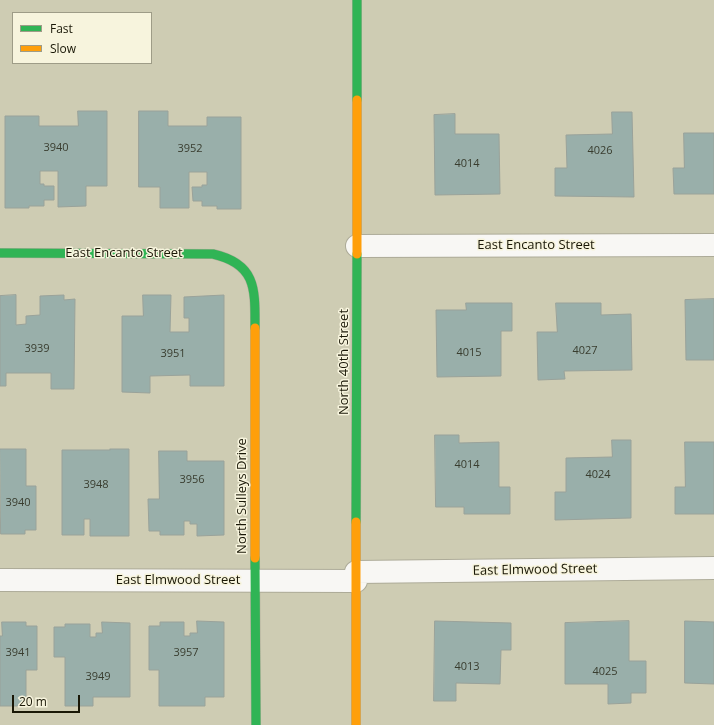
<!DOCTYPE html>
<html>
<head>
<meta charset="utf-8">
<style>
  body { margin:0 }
  #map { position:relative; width:714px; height:725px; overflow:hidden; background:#ceccb3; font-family:"Open Sans",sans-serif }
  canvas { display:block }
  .legend { position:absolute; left:12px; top:12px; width:140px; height:52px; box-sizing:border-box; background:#f7f4dd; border:1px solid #9e9c87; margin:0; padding:5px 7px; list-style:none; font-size:12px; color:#191706 }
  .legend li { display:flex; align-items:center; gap:8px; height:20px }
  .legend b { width:20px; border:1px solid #9e9c87 }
  .scale { position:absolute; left:12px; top:695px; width:68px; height:18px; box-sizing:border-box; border:2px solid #191706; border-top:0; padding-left:5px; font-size:12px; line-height:14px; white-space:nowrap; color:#191706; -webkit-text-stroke:3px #f7f4dd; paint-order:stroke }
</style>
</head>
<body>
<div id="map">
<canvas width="714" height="725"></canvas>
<ul class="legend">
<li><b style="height:5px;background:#30b455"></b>Fast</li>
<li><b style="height:5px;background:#ff9f0a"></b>Slow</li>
</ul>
<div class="scale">20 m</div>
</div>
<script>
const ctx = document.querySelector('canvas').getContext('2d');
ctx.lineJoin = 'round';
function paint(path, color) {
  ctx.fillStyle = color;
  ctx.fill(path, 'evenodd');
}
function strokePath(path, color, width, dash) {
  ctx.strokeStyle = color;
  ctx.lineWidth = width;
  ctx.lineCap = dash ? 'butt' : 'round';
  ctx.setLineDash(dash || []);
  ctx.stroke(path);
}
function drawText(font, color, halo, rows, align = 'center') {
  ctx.font = font + ' "Open Sans",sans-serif';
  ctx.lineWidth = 3;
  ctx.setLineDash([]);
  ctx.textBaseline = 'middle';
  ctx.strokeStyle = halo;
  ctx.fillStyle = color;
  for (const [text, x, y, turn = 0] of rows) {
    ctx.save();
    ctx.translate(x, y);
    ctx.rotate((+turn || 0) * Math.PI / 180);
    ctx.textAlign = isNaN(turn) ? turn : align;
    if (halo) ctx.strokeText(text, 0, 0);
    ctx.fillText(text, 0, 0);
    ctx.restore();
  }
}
const building = new Path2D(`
  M 78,111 L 107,111 L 107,186 L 86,186 L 86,206 L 58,207 L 58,171 L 40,171 L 40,184 L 44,184 L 44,186 L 54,186 L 54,200 L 44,200 L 44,206 L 29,206 L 29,208 L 5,208 L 5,116 L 39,116 L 39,126 L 78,126 Z
  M 139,111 L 168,111 L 168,126 L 207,126 L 207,117 L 241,117 L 241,209 L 217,209 L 217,206 L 202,206 L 202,201 L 193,201 L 192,187 L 202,187 L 202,185 L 207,185 L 207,172 L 189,172 L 189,208 L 160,208 L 160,187 L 139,187 Z
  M 612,112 L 632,112 L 634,197 L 555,196 L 555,168 L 567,168 L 566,135 L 612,134 Z
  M 455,114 L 455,134 L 499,134 L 500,194 L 435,195 L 434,115 Z
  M 684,133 L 714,133 L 714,194 L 674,194 L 673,168 L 684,168 Z
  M 16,295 L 16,325 L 26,324 L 26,316 L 40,315 L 40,296 L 64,295 L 64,300 L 75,299 L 74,389 L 51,389 L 51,373 L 6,373 L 6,386 L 0,386 L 0,296 Z
  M 143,295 L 171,295 L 170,332 L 189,332 L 189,318 L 184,318 L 184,297 L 224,295 L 224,386 L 190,386 L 190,375 L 150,376 L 150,393 L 122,392 L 122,316 L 143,316 Z
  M 714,299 L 714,360 L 686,360 L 685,300 Z
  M 466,303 L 512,303 L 512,331 L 501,331 L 501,376 L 437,377 L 436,310 L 466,310 Z
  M 556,303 L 601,303 L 601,315 L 631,314 L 632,370 L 564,371 L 565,379 L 538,380 L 537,332 L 557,332 Z
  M 435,435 L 459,435 L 459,443 L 499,442 L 499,487 L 510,487 L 510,514 L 464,514 L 464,507 L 436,507 Z
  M 612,440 L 631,440 L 631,518 L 555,520 L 555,492 L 566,492 L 566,458 L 612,457 Z
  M 685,442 L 714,442 L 714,514 L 675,514 L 675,487 L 685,487 Z
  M 0,449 L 26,449 L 26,486 L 36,486 L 36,530 L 25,530 L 25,534 L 1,534 Z
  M 110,449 L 129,449 L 129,536 L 90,536 L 90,519 L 84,519 L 84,535 L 62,535 L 62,450 L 110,450 Z
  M 159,451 L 187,451 L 187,461 L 224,461 L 224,535 L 197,536 L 197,524 L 190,524 L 190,521 L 184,521 L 184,535 L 160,535 L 160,531 L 149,531 L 148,499 L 159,499 Z
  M 197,621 L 224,622 L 224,697 L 205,697 L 205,706 L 159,706 L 159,670 L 149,670 L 149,626 L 160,626 L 160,622 L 184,622 L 184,636 L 190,636 L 190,633 L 197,633 Z
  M 435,621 L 511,623 L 511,650 L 501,650 L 500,684 L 456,683 L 456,701 L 434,701 Z
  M 629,621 L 629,661 L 646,661 L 646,693 L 631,693 L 631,703 L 608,704 L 608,684 L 565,684 L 565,623 Z
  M 685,621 L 714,622 L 714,684 L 685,683 Z
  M 2,622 L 26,622 L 26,626 L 37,626 L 37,670 L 26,670 L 26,706 L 0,706 L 0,636 L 2,636 Z
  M 102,622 L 130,623 L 130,697 L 93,697 L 93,706 L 65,706 L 65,657 L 54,657 L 54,627 L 65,627 L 65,624 L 90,624 L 90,637 L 96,637 L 96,633 L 102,633 Z`);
const street = new Path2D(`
  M 357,246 L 714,245
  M 356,572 L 714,568
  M 0,580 L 356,581`);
const fast = new Path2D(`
  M 357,100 L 357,0
  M 0,253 L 213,254 C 257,264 255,290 255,328
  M 356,522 L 357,254
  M 255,558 L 256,725`);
const slow = new Path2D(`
  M 357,254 L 357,100
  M 255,328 L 255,558
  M 356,725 L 356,522`);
const numberNames = [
  ["3940",56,148],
  ["3952",190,149],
  ["4026",600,151],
  ["4014",467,164],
  ["3939",37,349],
  ["4027",585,351],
  ["4015",469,353],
  ["3951",173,354],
  ["4014",467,465],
  ["4024",598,475],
  ["3956",192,480],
  ["3948",96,485],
  ["3940",18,503],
  ["3941",18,653],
  ["3957",186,653],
  ["4013",467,667],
  ["4025",605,672],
  ["3949",98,677]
];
const streetNames = [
  ["East Encanto Street",536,245],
  ["East Encanto Street",124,253],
  ["North 40th Street",344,362,-90],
  ["North Sulleys Drive",242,496,-90],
  ["East Elmwood Street",535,570,-1],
  ["East Elmwood Street",178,580]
];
paint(building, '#99afaa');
strokePath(building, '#99a29a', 1);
strokePath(street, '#adab98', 24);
strokePath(fast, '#adab98', 10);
strokePath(slow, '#adab98', 10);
strokePath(street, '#f8f7f4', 22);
strokePath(fast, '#30b455', 9);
strokePath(slow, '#ff9f0a', 9);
drawText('11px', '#393d2f', null, numberNames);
drawText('13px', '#191706', '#f7f4dd', streetNames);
</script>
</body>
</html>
